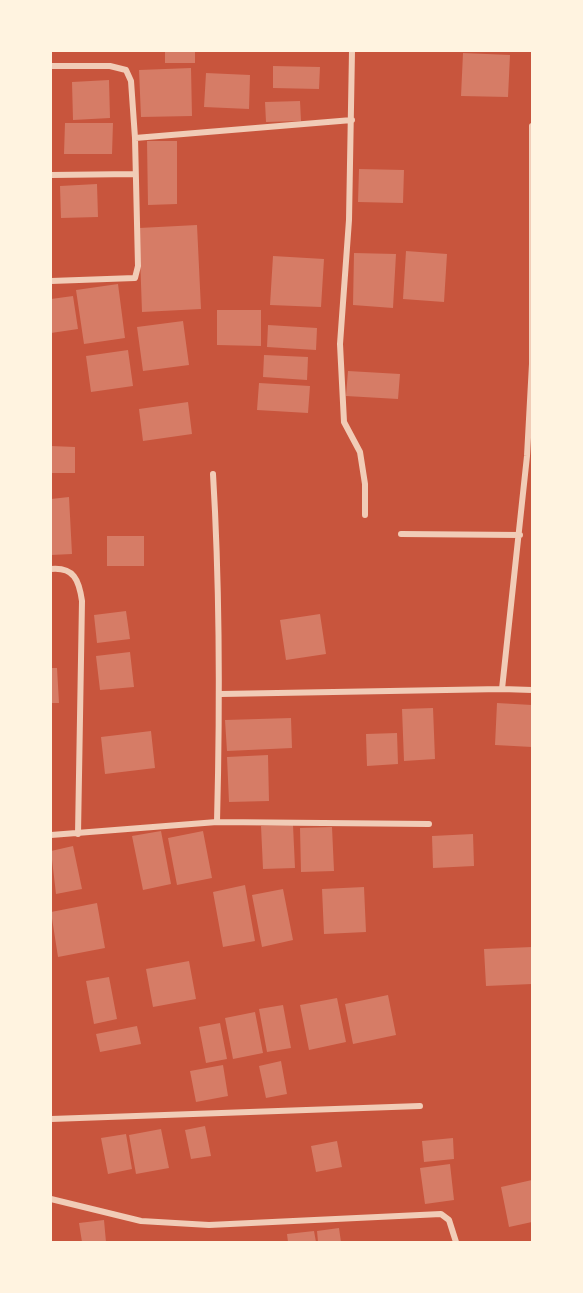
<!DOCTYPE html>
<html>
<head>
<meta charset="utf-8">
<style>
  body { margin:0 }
  #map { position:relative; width:583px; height:1293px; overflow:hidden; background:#c8553d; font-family:Raleway,sans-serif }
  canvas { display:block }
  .frame { position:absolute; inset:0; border:52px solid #fff3e0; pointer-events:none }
</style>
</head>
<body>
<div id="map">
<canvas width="583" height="1293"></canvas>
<div class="frame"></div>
</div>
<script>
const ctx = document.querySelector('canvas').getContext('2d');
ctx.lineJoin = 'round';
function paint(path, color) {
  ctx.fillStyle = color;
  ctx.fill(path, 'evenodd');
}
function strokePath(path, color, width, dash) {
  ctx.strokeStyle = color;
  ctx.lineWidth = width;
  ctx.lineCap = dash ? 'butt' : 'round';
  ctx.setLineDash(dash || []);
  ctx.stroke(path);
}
const building = new Path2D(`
  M 165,51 L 195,51 L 195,63 L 165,63 Z
  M 463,53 L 510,55 L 508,97 L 461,96 Z
  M 273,66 L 320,67 L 319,89 L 273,88 Z
  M 191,68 L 192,116 L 141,117 L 139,70 Z
  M 206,73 L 250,75 L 249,109 L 204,107 Z
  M 109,80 L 110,118 L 73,120 L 72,82 Z
  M 300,101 L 301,121 L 266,122 L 265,102 Z
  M 65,123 L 113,123 L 112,154 L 64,154 Z
  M 147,141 L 177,141 L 177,204 L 148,205 Z
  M 359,169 L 404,170 L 403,203 L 358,202 Z
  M 97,184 L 98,217 L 61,218 L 60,186 Z
  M 197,225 L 201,309 L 142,312 L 139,228 Z
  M 406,251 L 447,254 L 444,302 L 403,299 Z
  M 354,253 L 396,254 L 393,308 L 353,305 Z
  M 273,256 L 324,259 L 321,307 L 270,305 Z
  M 118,284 L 125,338 L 84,344 L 76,290 Z
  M 73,296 L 78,329 L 51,333 L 51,299 Z
  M 217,310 L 261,310 L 261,346 L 217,345 Z
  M 183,321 L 189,365 L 143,371 L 137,327 Z
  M 268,325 L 317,328 L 316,350 L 267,347 Z
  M 128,350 L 133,386 L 91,392 L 86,356 Z
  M 264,355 L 308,357 L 307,380 L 263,377 Z
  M 348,371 L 400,374 L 398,399 L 346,396 Z
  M 259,383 L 310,386 L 308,413 L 257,410 Z
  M 188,402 L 192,434 L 143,441 L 139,409 Z
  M 51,446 L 75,447 L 75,473 L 51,473 Z
  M 69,497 L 72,554 L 51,555 L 51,499 Z
  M 107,536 L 144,536 L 144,566 L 107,566 Z
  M 126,611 L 130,639 L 97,643 L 94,615 Z
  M 320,614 L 326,654 L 286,660 L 280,620 Z
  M 130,652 L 134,687 L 100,690 L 96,656 Z
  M 51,668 L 57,668 L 59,703 L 51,703 Z
  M 497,703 L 532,705 L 532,747 L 495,745 Z
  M 433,708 L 435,759 L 404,761 L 402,709 Z
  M 291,718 L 292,748 L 227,751 L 225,720 Z
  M 151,731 L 155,768 L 105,774 L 101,737 Z
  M 397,733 L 398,764 L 367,766 L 366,734 Z
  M 268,755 L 269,801 L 229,802 L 227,757 Z
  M 293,825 L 295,868 L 263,869 L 261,826 Z
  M 332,827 L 334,871 L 301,872 L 300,828 Z
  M 161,831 L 171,884 L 143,890 L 132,836 Z
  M 203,831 L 212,878 L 177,885 L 168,838 Z
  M 473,834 L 474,866 L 433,868 L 432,836 Z
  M 73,846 L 82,889 L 56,894 L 51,851 Z
  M 245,885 L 255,941 L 223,947 L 213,892 Z
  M 364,887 L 366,932 L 324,934 L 322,889 Z
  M 283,889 L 293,940 L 262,947 L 252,895 Z
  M 97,903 L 105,948 L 58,957 L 51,912 Z
  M 532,947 L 532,984 L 486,986 L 484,949 Z
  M 189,961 L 196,999 L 153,1007 L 146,969 Z
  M 109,977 L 117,1019 L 94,1024 L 86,981 Z
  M 388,995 L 396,1035 L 353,1044 L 345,1004 Z
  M 337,998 L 346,1042 L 309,1050 L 300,1005 Z
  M 283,1005 L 291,1048 L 267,1052 L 259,1009 Z
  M 255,1012 L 263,1053 L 233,1059 L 225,1018 Z
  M 220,1023 L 227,1059 L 206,1063 L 199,1027 Z
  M 137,1026 L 141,1044 L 100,1052 L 96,1034 Z
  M 281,1061 L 287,1094 L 266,1098 L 259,1066 Z
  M 223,1065 L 228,1096 L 196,1102 L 190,1071 Z
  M 205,1126 L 211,1156 L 191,1159 L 185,1130 Z
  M 161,1129 L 169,1168 L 136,1174 L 129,1135 Z
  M 126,1134 L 132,1169 L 108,1174 L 101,1138 Z
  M 453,1138 L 454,1159 L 424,1162 L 422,1141 Z
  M 337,1141 L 342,1167 L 316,1172 L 311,1146 Z
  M 450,1164 L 454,1200 L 425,1204 L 420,1168 Z
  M 532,1180 L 532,1222 L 509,1227 L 501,1187 Z
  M 104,1220 L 106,1242 L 82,1242 L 79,1223 Z
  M 339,1228 L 341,1242 L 318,1242 L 317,1231 Z
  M 314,1231 L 316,1242 L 288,1242 L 287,1234 Z`);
const minor = new Path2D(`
  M 352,51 L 349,220 L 340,344 L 344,422 L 360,452 L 365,484 L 365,515
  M 51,66 L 110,66 L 126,70 L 131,81 L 135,138
  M 51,175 L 135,174
  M 51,281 L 135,278 L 138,266 L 135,138 L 352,120
  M 401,534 L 520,535
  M 51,569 C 74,567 79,580 82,601 L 78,834
  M 502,689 L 532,690
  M 221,694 L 502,689 L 527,456 L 532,364 L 532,126
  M 217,822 L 429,824
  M 51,835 L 217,822 C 220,705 220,590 213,474
  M 51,1119 L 420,1106
  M 51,1199 L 141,1221 L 209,1225 L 441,1214 L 449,1220 L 456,1242`);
paint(building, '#d67c66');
strokePath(minor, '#f1ccb7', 6);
</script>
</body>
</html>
